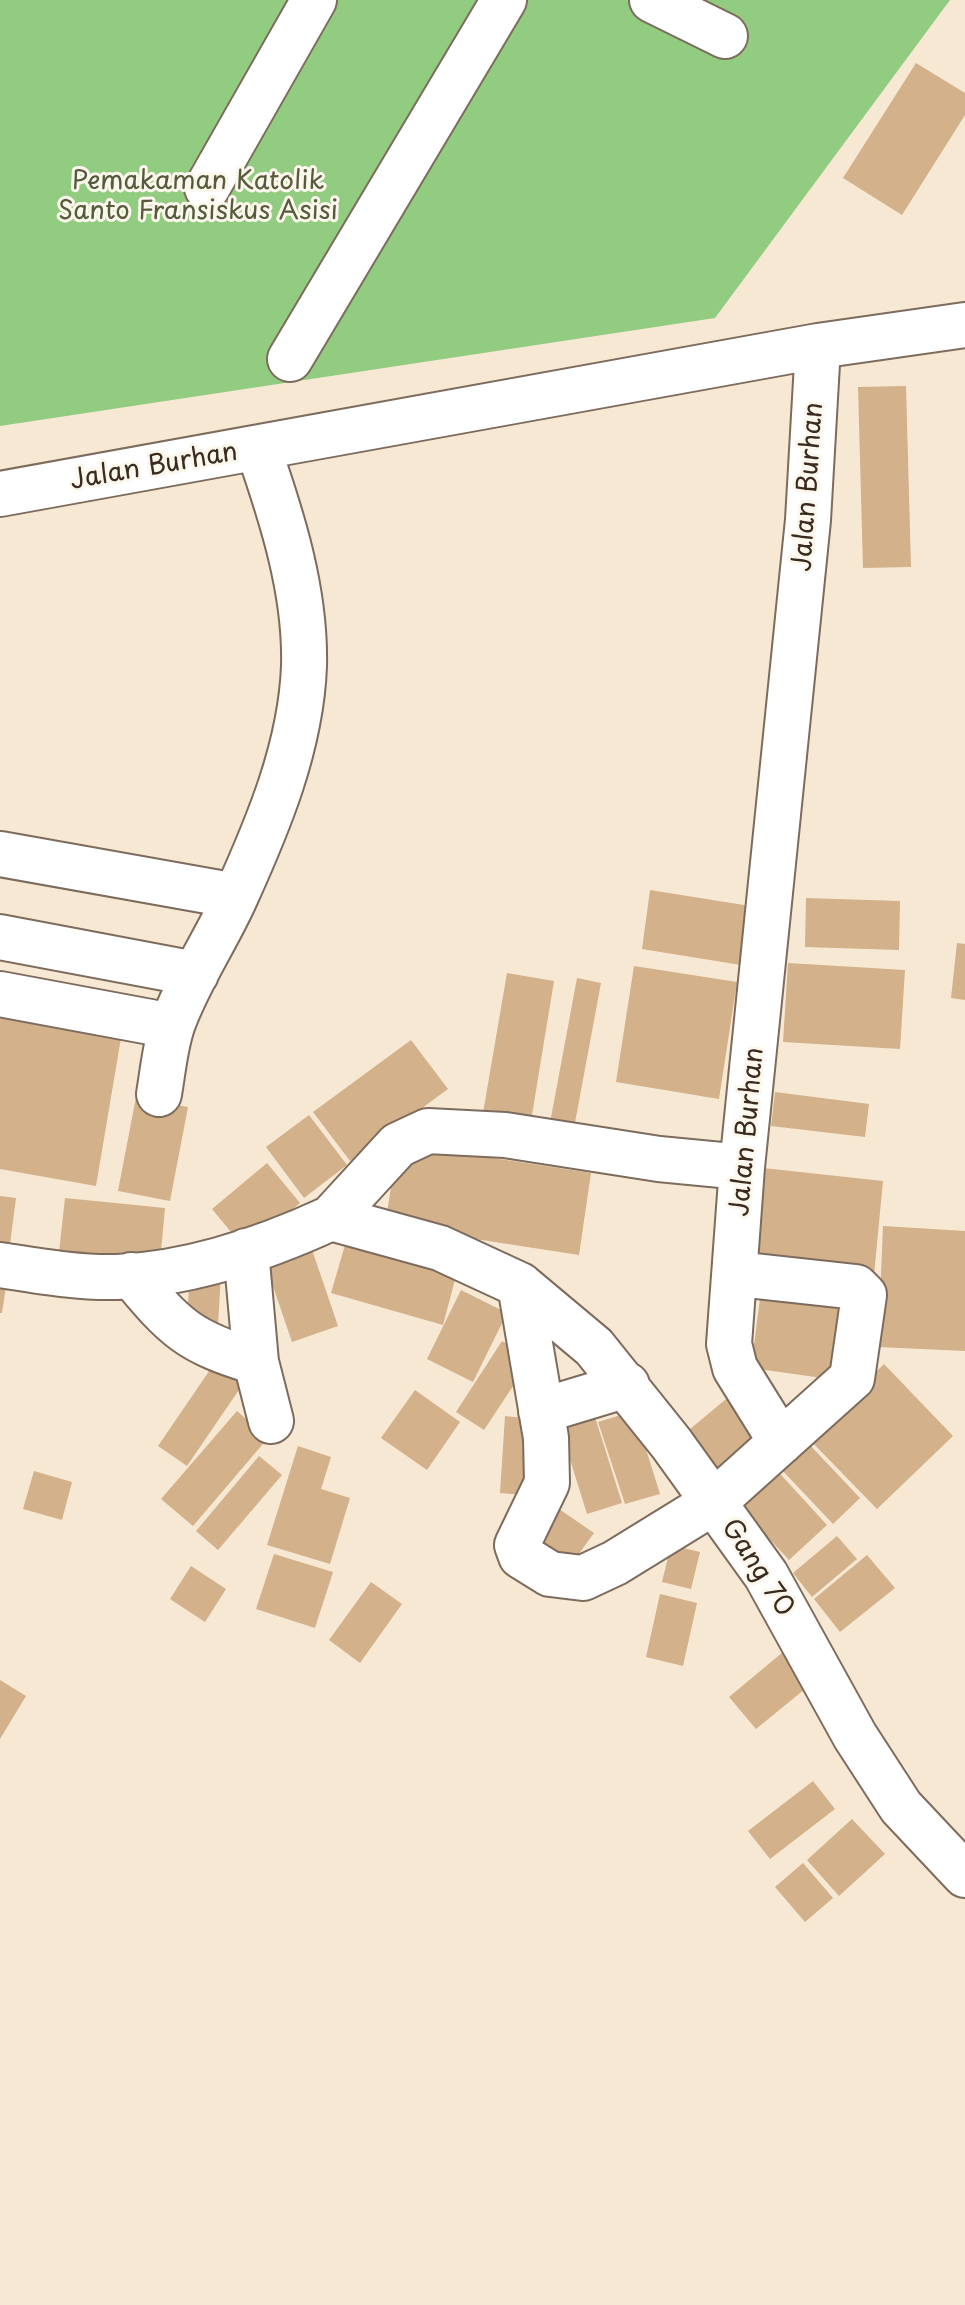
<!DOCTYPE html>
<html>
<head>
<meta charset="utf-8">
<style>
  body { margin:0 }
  canvas { display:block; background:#f7e8d3 }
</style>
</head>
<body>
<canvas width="965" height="2305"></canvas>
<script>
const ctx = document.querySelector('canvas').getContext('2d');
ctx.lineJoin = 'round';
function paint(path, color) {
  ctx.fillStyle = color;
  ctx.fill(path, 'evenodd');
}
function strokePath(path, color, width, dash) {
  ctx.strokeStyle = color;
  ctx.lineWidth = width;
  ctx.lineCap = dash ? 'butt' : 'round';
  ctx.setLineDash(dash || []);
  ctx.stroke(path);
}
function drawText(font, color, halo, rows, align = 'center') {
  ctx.font = font + ' "Playpen Sans",sans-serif';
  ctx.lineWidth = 6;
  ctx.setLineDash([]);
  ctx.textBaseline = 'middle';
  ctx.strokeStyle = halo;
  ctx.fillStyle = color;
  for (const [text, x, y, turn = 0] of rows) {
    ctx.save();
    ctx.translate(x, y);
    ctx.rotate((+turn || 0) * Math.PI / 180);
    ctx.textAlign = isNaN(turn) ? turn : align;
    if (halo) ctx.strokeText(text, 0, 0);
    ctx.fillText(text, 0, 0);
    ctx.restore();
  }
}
const green = new Path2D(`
  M 0,0 L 950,0 L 715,318 L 0,426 Z`);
const building = new Path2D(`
  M 916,63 L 965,93 L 965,115 L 902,215 L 843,178 Z
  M 906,386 L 911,567 L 863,568 L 858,387 Z
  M 650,890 L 750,906 L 741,965 L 642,949 Z
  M 806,898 L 900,901 L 899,950 L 805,947 Z
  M 957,943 L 965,944 L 965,1000 L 951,998 Z
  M 788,963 L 905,970 L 900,1049 L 783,1042 Z
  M 634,966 L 737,982 L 719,1099 L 616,1082 Z
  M 507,973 L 554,981 L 531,1121 L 483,1113 Z
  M 577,978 L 601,983 L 574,1128 L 550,1123 Z
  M 0,1004 L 123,1026 L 96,1186 L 0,1169 Z
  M 411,1040 L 448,1089 L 350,1161 L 313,1112 Z
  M 775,1092 L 869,1104 L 865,1137 L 771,1126 Z
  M 136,1097 L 188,1107 L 170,1201 L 118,1191 Z
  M 309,1115 L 347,1165 L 304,1198 L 266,1147 Z
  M 421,1147 L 591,1173 L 579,1255 L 385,1225 L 396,1156 L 419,1160 Z
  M 267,1163 L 300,1203 L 245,1249 L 212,1209 Z
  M 763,1168 L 883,1181 L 874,1275 L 753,1262 Z
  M 0,1196 L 16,1198 L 9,1252 L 0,1251 Z
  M 65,1198 L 165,1208 L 160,1262 L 59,1252 Z
  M 883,1226 L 965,1231 L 965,1351 L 878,1347 Z
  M 308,1238 L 338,1326 L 292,1342 L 262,1254 Z
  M 345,1245 L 456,1276 L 443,1325 L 331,1293 Z
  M 190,1269 L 221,1271 L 218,1326 L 187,1323 Z
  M 0,1272 L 8,1273 L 2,1313 L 0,1313 Z
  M 762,1283 L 856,1296 L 844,1381 L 751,1368 Z
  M 461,1290 L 507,1313 L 473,1382 L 427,1359 Z
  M 502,1341 L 531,1359 L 484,1430 L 456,1412 Z
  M 216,1361 L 245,1381 L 187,1466 L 158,1446 Z
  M 884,1364 L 953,1436 L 877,1509 L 808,1438 Z
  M 415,1390 L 460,1422 L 427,1470 L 381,1438 Z
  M 737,1390 L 775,1434 L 715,1483 L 678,1439 Z
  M 237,1411 L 268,1438 L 193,1526 L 161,1499 Z
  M 634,1411 L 660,1494 L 625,1504 L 598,1422 Z
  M 505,1416 L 541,1420 L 535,1496 L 500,1493 Z
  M 595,1417 L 622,1503 L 587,1514 L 560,1427 Z
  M 807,1442 L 860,1498 L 833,1524 L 780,1468 Z
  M 298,1446 L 331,1457 L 321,1489 L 350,1498 L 330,1564 L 267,1545 Z
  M 259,1456 L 282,1475 L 218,1550 L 196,1531 Z
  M 772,1465 L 827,1525 L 789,1560 L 733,1500 Z
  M 34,1471 L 72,1482 L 62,1520 L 23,1509 Z
  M 556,1507 L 594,1533 L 568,1569 L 531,1542 Z
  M 837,1536 L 857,1559 L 812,1597 L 793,1573 Z
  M 671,1545 L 700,1552 L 691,1589 L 662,1582 Z
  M 274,1554 L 333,1572 L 315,1628 L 256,1609 Z
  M 867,1555 L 895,1588 L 840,1632 L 814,1599 Z
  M 191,1566 L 226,1589 L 205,1622 L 170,1599 Z
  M 371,1582 L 402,1604 L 360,1663 L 329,1640 Z
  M 660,1594 L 697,1603 L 683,1666 L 646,1657 Z
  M 789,1647 L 816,1680 L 756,1729 L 729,1697 Z
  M 0,1680 L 26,1696 L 0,1739 Z
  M 813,1781 L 835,1809 L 770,1859 L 748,1831 Z
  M 852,1819 L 885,1854 L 839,1896 L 807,1860 Z
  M 803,1863 L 833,1898 L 805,1922 L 775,1887 Z`);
const minor = new Path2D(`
  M 652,0 L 725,36
  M 207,188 L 314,0
  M 818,346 L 965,325
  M 290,359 L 504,0
  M 0,494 L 818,346 L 808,520 L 742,1167 L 729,1344 L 735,1368 L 781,1442
  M 0,854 L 236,896
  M 0,937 L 196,974
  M 0,994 L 172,1026
  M 159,1094 C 163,1071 165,1045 173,1023 C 189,979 216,940 235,898 C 268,825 301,747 304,666 C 306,592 282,517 258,448
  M 246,1251 L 256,1362 L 271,1421
  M 0,1265 C 39,1271 78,1278 117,1277 C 190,1274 266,1248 331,1218
  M 737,1274 L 856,1287 L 864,1295 L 852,1378 L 714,1502 L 615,1563 L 583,1578 L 550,1574 L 521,1556 L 517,1545 L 547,1483 L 546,1438 L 520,1285 L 440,1248 L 331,1218 L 398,1145 L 428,1131 L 505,1135 L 659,1159 L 742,1167
  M 131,1275 C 175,1328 189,1342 256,1362
  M 520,1285 L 594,1347 L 671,1443 L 766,1575 L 855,1736 L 901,1807 L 965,1875
  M 541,1411 L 627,1385`);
const parkNames = [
  ["Pemakaman Katolik",198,182],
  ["Santo Fransiskus Asisi",198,212]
];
const streetNames = [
  ["Jalan Burhan",154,467,-10],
  ["Jalan Burhan",809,487,-86],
  ["Jalan Burhan",748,1132,-85],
  ["Gang 70",757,1568,57]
];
paint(green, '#91cc80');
paint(building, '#d2b18b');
strokePath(minor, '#7d6c5d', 48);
strokePath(minor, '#fff', 44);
drawText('26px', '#555b3b', '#fbf7ec', parkNames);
drawText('26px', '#3b2a1e', '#fbf7ec', streetNames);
</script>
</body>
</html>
